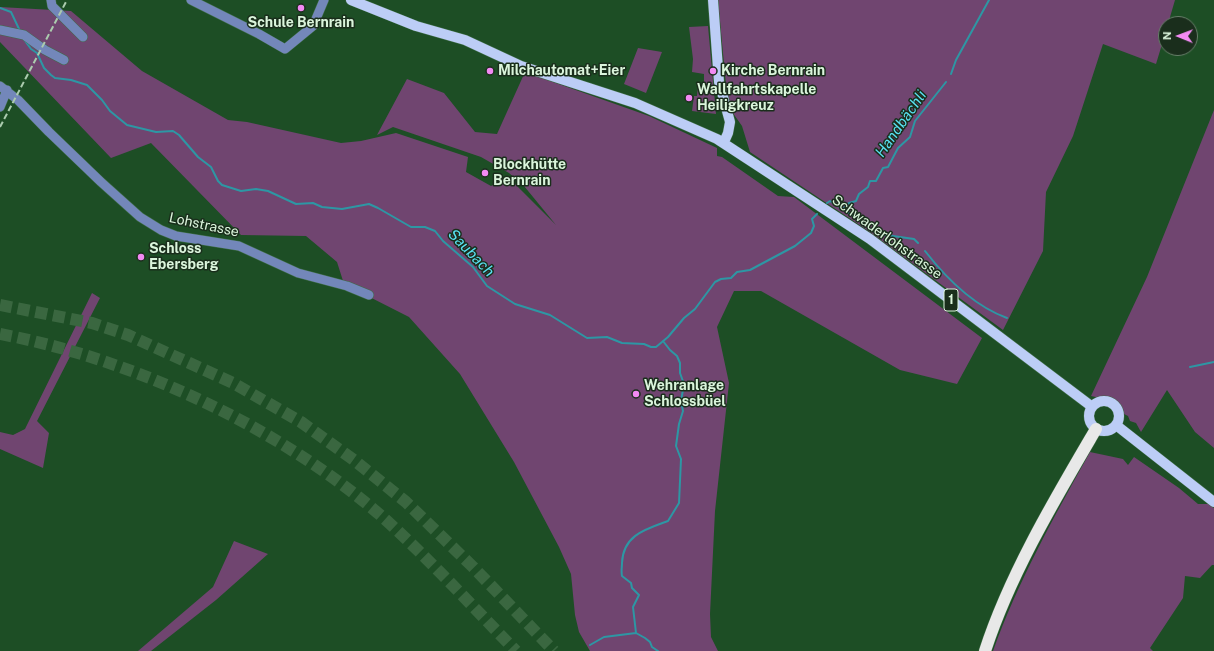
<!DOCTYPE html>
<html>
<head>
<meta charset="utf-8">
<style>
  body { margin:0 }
  #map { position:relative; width:1214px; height:651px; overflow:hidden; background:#1d4e25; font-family:"Public Sans",sans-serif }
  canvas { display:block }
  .north { position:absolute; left:1158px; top:16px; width:40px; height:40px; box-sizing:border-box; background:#1a2e1c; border:1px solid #677e69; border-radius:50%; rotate:271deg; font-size:11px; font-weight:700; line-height:16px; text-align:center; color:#dbf5dc }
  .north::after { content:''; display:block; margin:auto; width:14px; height:18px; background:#f28af3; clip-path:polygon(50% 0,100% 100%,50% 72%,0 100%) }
</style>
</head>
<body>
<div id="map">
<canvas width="1214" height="651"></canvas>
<div class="north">N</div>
</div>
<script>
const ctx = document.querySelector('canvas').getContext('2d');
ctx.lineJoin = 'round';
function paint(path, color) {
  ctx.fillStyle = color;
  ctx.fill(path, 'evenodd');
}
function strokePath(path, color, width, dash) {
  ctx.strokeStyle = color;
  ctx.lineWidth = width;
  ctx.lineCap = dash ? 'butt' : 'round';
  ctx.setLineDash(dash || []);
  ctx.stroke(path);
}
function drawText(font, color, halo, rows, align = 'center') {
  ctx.font = font + ' "Public Sans",sans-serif';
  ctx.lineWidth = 3;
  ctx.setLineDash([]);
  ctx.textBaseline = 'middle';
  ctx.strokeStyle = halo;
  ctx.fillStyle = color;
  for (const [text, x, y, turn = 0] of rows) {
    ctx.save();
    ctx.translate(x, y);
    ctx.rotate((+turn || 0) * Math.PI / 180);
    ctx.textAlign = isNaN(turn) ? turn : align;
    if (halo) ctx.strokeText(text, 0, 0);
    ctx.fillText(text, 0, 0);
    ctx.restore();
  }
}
const green = new Path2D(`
  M 718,0 L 1175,0 L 1168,24 L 1166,24 L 1166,31 L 1156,64 L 1103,44 L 1073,136 L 1046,192 L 1043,251 L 1003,330 L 867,230 L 750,152 L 742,126 L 728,106 Z
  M 0,7 L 71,11 L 142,71 L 228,120 L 247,122 L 341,143 L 361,141 L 396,133 L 468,157 L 466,172 L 491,186 L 508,177 L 556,225 L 524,186 L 509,173 L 481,157 L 393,127 L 377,135 L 407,79 L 444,93 L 475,132 L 497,134 L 525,72 L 649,116 L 717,148 L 717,156 L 722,157 L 778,196 L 794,197 L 982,338 L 957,384 L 900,370 L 761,291 L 734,291 L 717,327 L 729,383 L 715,511 L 710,614 L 711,637 L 718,651 L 590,651 L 579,632 L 575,615 L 571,574 L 559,547 L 514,462 L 460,374 L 409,317 L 344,284 L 337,262 L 306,236 L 241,235 L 151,143 L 111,158 L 0,42 Z
  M 708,26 L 716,114 L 692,111 L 694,96 L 697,96 L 698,86 L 704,85 L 704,74 L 692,72 L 693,59 L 689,27 Z
  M 638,48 L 662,52 L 646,93 L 624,84 Z
  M 1214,110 L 1214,448 L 1195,432 L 1167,390 L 1141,432 L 1136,423 L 1130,421 L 1128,416 L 1124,414 L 1114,401 L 1091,396 L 1147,277 Z
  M 92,293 L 100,298 L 37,421 L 49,433 L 43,468 L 0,449 L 0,432 L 13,435 L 25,429 Z
  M 1090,452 L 1123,459 L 1128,465 L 1134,457 L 1179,488 L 1198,504 L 1209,504 L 1214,508 L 1214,565 L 1212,565 L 1200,578 L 1185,576 L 1183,598 L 1150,648 L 1153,651 L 993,651 C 1018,581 1054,517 1090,452 Z
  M 234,541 L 268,554 L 216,600 L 151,651 L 138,651 L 213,587 Z`);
const stream = new Path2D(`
  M 0,8 L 11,12 L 20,31
  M 23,38 L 31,49 L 37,53 L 44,68 L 51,75 L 55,78 L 71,80 L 87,85 L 102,100 L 110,111 L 127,125 L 156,132 L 173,131 L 179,135 L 198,157 L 211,167 L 218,181 L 222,185 L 241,191 L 256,189 L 268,191 L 296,204 L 313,203 L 322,207 L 342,209 L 369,204 L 378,208 L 411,227 L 425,227 L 435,231 L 443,241 L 473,267 L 487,286 L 515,304 L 550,315 L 587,338 L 607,337 L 622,343 L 644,344 L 651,347 L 656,347 L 668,337 L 684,318 L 695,309 L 715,282 L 721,279 L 731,278 L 737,272 L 750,270 L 795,246 L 811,233 L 814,226 L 812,219 L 817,214
  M 951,74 L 956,60 L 989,0
  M 827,203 L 830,201 L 863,222 L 871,230 L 879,234 L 914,239 L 918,243
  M 843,209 L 849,203 L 856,201 L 859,194 L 868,187 L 870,181 L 876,181 L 883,168 L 888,167 L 898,148 L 910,137 L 915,121 L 946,82
  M 925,251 C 946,278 974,306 1007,318
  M 1190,367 L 1214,362
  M 636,633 L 645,638 L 650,642 L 652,647 L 658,651
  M 590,645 L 604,637 L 636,633 L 633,607 L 639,595 L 632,588 L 631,583 L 622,576 C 621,571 622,567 622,563 C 623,535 646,529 668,521 L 679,503 L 681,459 L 676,446 L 679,424 L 683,411 L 681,401 L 684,384 L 680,373 L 680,363 L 677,356 L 670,350 L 663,341`);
const highwayTunnel = new Path2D(`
  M 0,305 L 92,323 L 128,335 L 233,383 L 301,422 L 354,460 L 406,502 L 473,567 L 554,651
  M 0,334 C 135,359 285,430 387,521 C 432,562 474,608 516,651`);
const minor = new Path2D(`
  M 51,0 L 52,6 L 83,37
  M 191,0 L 259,34 L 285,49 L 313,26 L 324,0
  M 0,30 L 24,35 L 45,50 L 64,60
  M 0,86 L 18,100 L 49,132 L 101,182 L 140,217 L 161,230 L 176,236 L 239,246 L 298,273 L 347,286 L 369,295
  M 0,107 L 7,90`);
const major = new Path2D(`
  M 351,0 L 416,26 L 465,40 L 521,66 L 635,103 L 717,139 L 870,239 L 1091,406
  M 713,0 L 719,82 L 730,122 L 728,133 L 724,142
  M1089 416a15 15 0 1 1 30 0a15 15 0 1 1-30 0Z
  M 1116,425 L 1214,502`);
const highway = new Path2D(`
  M 985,651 C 1010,574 1055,499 1096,429`);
const rail = new Path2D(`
  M 0,127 L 67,0`);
const markers = [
  [301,8,4,"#f28af3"],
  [490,71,4,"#f28af3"],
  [713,71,4,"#f28af3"],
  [689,98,4,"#f28af3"],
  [485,173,4,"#f28af3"],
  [141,257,4,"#f28af3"],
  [636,394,4,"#f28af3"]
];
const shields = [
  [951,300,14]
];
const shieldNames = [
  ["1",951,300]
];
const poiNames = [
  ["Schule Bernrain",301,23,"center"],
  ["Milchautomat+Eier",498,71],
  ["Kirche Bernrain",721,71],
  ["Wallfahrtskapelle",697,90],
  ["Heiligkreuz",697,106],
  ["Blockhütte",493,165],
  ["Bernrain",493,181],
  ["Schloss",149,249],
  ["Ebersberg",149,265],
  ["Wehranlage",644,386],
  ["Schlossbüel",644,402]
];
const streetNames = [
  ["Lohstrasse",204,225,12],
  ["Schwaderlohstrasse",887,237,36]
];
const waterNames = [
  ["Handbächli",901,124,-55],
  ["Saubach",471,253,46]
];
paint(green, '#704570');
strokePath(stream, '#2d97a4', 2);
strokePath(highwayTunnel, '#3a6740', 12, [12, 6]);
strokePath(minor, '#3f6c46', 10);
strokePath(major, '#3f6c46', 11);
strokePath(highway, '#3f6c46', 13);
strokePath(minor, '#7387ba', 9);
strokePath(major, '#bccdf6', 10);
strokePath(highway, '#e8e8e8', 12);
strokePath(rail, '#abcbae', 2, [6, 3]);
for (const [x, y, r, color] of markers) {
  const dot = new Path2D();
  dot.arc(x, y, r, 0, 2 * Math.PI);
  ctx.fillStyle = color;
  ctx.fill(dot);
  strokePath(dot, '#1a2e1c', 1.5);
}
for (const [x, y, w] of shields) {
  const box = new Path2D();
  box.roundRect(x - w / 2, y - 11, w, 22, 3);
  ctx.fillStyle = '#1a2e1c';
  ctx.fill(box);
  strokePath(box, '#dbf5dc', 1);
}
drawText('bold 13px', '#dbf5dc', null, shieldNames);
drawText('bold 14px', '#dbf5dc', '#1a2e1c', poiNames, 'left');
drawText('14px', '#dbf5dc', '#1a2e1c', streetNames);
drawText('italic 15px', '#5ae1f2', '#1a2e1c', waterNames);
</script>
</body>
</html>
